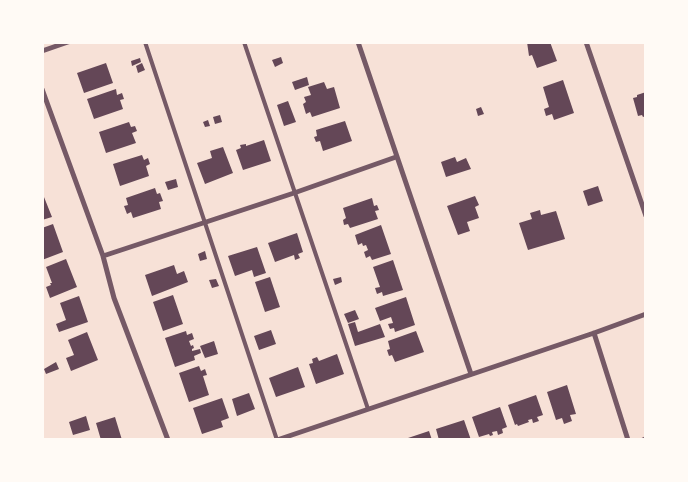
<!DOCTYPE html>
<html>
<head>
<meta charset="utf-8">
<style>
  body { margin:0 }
  #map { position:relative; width:688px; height:482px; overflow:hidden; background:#f7e1d7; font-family:"Golos Text",sans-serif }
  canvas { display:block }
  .frame { position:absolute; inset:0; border:44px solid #fffaf5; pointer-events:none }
</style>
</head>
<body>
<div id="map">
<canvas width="688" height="482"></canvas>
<div class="frame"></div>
</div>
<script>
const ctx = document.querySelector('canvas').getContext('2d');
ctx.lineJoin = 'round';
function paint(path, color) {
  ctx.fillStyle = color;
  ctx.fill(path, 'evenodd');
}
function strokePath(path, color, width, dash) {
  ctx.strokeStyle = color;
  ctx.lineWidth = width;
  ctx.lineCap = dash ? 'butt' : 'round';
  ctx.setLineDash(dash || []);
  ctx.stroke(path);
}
const building = new Path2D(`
  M 527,42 L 550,42 L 557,61 L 537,68 L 532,55 L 529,56 Z
  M 281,57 L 283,63 L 275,67 L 272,60 Z
  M 140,58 L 141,62 L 132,66 L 131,61 Z
  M 106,63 L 113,83 L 84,93 L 77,73 Z
  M 142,63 L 145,70 L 138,73 L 136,66 Z
  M 307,77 L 309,85 L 295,90 L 292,82 Z
  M 563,80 L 574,113 L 554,120 L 552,114 L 546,116 L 544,109 L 549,107 L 543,87 Z
  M 324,82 L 327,89 L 334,87 L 340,108 L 312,117 L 310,112 L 306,114 L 303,104 L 306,102 L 304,97 L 311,95 L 308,87 Z
  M 116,89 L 117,95 L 122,93 L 124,99 L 120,100 L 123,109 L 94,119 L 87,99 Z
  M 646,92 L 646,116 L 643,117 L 642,115 L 638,116 L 633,98 L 637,97 L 637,95 Z
  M 288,101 L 296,122 L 284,126 L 277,105 Z
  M 481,107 L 484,114 L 478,116 L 476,109 Z
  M 220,115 L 222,122 L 215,124 L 213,117 Z
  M 208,120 L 210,126 L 205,127 L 203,122 Z
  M 345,121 L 352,141 L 323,151 L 320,141 L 316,142 L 314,137 L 317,136 L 316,130 Z
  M 129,122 L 131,127 L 135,126 L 137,131 L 132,133 L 136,143 L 106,153 L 99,132 Z
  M 264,140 L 271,161 L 243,170 L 236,150 L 241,148 L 240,145 L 246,144 L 246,146 Z
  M 223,147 L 233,173 L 205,184 L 197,163 L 212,158 L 210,151 Z
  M 142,155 L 144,160 L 148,158 L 150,164 L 146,166 L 149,176 L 120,186 L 113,164 Z
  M 455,157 L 457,162 L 466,158 L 471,169 L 446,177 L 441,162 Z
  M 176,179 L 178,187 L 168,190 L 165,182 Z
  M 598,186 L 603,201 L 588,206 L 583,191 Z
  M 155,188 L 157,194 L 160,193 L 163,201 L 159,202 L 161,209 L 133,218 L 131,212 L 127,214 L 124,206 L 128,205 L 126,198 Z
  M 42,192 L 52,217 L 42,220 Z
  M 475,196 L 479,205 L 475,207 L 479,218 L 467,222 L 470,231 L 458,235 L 447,206 Z
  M 372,198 L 374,206 L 377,205 L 379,210 L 375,211 L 378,219 L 350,228 L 348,224 L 344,225 L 343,220 L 346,218 L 343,208 Z
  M 540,210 L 541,215 L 556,211 L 565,239 L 528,250 L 519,223 L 532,219 L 530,213 Z
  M 53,224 L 63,252 L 42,260 L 42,228 Z
  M 381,225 L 391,254 L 372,260 L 370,256 L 366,258 L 364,252 L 368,250 L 366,245 L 363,246 L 362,243 L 358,245 L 355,235 Z
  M 297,233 L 303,252 L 298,254 L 300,258 L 295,260 L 294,255 L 275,262 L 268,243 Z
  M 257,247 L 266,273 L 254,277 L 252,270 L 235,276 L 228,256 Z
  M 205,251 L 207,259 L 200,261 L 198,254 Z
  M 66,259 L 77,287 L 50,298 L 46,287 L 51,285 L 50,283 L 52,283 L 46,267 Z
  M 393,260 L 403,290 L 383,296 L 382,292 L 377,294 L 375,288 L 380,287 L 373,267 Z
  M 174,265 L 177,274 L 184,271 L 188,282 L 152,296 L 145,275 Z
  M 270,277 L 280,307 L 265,312 L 255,282 Z
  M 341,277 L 342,282 L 335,285 L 333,279 Z
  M 216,279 L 219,286 L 212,288 L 209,280 Z
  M 173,295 L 183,324 L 163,331 L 153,302 Z
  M 79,296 L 88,322 L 59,332 L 56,324 L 66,320 L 60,303 Z
  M 406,297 L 415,325 L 395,332 L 394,328 L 390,329 L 388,324 L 393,323 L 391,317 L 380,321 L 375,308 Z
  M 355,310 L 359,319 L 348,323 L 344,314 Z
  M 355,322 L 358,332 L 380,324 L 385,337 L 355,346 L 348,324 Z
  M 271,330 L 276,344 L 259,350 L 254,336 Z
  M 186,331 L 187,335 L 192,333 L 194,339 L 189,341 L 191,346 L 193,345 L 194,348 L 192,349 L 192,351 L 200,349 L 201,353 L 194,356 L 195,360 L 175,367 L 165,338 Z
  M 416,331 L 424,352 L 395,362 L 392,355 L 389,356 L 387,350 L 390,349 L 388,341 Z
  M 87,332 L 98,360 L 71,371 L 66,358 L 74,355 L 68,340 Z
  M 214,341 L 218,354 L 205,358 L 200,346 Z
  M 337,354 L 344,374 L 316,384 L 309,364 L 313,363 L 312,359 L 317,357 L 319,361 Z
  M 56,362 L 59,369 L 46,374 L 44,369 Z
  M 199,366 L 201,371 L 205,369 L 207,375 L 203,376 L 209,395 L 189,402 L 179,373 Z
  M 298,367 L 305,387 L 276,397 L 269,378 Z
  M 567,385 L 576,414 L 570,415 L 572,421 L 564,424 L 562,418 L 556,420 L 547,392 Z
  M 249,393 L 255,409 L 237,416 L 232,399 Z
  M 536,395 L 543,415 L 537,417 L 539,421 L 533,423 L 532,419 L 528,420 L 529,422 L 518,426 L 517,424 L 515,425 L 508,405 Z
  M 222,398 L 229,418 L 221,421 L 223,427 L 202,434 L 193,408 Z
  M 500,407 L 507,427 L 502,429 L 503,433 L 498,435 L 497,431 L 492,432 L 493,435 L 490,436 L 489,434 L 479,437 L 472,417 Z
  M 86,416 L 90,430 L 73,435 L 69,422 Z
  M 115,417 L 122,440 L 101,440 L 96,423 Z
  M 464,420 L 471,440 L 439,440 L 436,429 Z
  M 429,431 L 432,440 L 405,440 L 405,439 Z`);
const service = new Path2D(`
  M 145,42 L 277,440
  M 244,42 L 368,409
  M 642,440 L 646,438`);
const minor = new Path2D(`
  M 358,42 L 471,374
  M 586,42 L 646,216
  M 42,51 L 68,42
  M 42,89 L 103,256 L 114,298 L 168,440
  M 103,256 L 294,193 L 396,157
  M 594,333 L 628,440
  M 277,440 L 594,333 L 646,314`);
paint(building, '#644757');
strokePath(service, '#755966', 4);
strokePath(minor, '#755966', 5);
</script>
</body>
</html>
